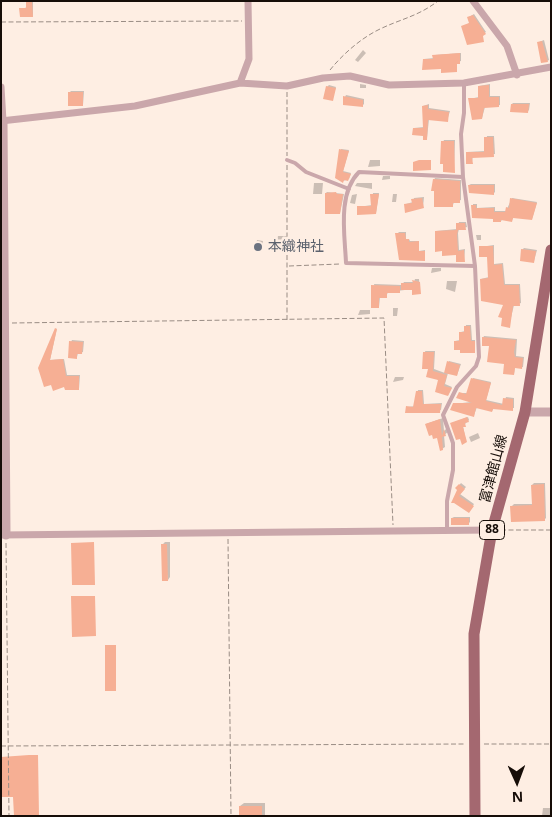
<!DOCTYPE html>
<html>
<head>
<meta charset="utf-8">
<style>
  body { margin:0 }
  #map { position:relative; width:552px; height:817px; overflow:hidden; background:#feeee3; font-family:"Noto Sans",sans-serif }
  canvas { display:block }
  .frame { position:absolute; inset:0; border:2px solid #160d08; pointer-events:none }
  .north { position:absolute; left:492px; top:757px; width:50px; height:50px; -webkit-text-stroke:4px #feeee3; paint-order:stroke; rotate:178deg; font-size:14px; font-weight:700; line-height:20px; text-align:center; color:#160d08 }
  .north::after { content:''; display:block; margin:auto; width:18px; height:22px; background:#160d08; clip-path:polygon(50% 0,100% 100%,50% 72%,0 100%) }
</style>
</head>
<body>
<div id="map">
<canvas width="552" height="817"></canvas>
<div class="frame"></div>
<div class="north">N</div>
</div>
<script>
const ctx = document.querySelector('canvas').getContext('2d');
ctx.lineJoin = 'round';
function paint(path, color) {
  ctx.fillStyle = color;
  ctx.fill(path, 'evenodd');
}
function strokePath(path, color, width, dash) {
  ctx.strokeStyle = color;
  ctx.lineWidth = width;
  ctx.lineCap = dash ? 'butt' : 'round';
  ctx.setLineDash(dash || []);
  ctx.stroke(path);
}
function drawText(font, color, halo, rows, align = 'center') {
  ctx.font = font + ' "Noto Sans","Noto Sans JP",sans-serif';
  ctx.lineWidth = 5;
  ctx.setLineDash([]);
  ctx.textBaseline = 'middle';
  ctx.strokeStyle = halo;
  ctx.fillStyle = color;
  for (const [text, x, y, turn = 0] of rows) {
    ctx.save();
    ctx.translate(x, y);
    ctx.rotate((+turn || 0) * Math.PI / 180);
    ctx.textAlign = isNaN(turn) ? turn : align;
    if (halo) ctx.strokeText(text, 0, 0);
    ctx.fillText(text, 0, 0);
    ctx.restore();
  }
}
const shadow = new Path2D(`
  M 27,1 L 33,1 L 33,16 L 21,9 L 28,7 Z
  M 474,14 L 486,32 L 483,34 L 483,41 L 463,26 L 470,23 L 469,17 Z
  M 544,40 L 549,60 L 547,61 L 539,42 Z
  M 363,50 L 366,53 L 358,62 L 355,60 Z
  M 461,53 L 461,61 L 457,62 L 457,71 L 424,59 L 434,58 L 435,55 Z
  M 360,84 L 366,85 L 366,88 L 360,88 Z
  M 490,84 L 490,96 L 500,96 L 500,105 L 485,107 L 482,118 L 469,99 L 479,97 L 479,86 Z
  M 329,85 L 336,87 L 332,100 L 327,87 Z
  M 71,91 L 84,91 L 83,105 L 69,93 Z
  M 346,95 L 364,99 L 364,104 L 362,106 L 345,97 Z
  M 513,103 L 530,103 L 529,110 L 528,111 L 512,104 Z
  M 429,104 L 429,108 L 450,111 L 447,121 L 429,119 L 427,138 L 414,128 L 424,127 L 423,106 Z
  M 487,136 L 494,136 L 495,154 L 473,156 L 472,162 L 467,152 L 485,151 Z
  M 444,140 L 455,140 L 454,172 L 443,142 Z
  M 341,149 L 349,150 L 343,171 L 351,173 L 349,179 L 343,181 Z
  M 370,160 L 380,160 L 380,166 L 368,167 Z
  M 383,176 L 390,176 L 390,179 L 382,180 Z
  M 435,178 L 461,180 L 461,200 L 454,202 L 453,205 L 434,180 Z
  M 314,183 L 323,183 L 322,194 L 313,194 Z
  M 357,183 L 372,183 L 372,189 L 355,186 Z
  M 471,184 L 495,184 L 495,192 L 494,193 L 469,185 Z
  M 327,192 L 344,194 L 340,213 L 326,193 Z
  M 373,193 L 379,193 L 376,213 L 358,207 L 372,205 Z
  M 357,194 L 355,204 L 350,203 L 352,195 Z
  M 393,194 L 397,194 L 396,202 L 392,202 Z
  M 424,197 L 423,207 L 406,204 L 413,202 L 414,198 Z
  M 512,198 L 537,202 L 532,219 L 514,217 L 512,220 L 503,219 L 501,221 L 494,218 L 473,217 L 473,204 L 477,204 L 477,208 L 495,207 L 495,211 L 506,211 Z
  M 459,222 L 466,222 L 467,227 L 459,229 L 458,233 L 459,250 L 465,249 L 464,261 L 436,231 L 457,229 Z
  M 398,232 L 406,232 L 406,239 L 409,239 L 410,241 L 419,241 L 419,251 L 425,250 L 425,259 Z
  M 476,235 L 481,235 L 481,240 L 477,240 Z
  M 278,236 L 286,236 L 284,246 L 276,246 Z
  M 257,240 L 263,241 L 261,252 L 255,251 Z
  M 494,245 L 494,264 L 503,263 L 505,284 L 520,284 L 521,303 L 514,305 L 509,326 L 505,304 L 481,279 L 489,277 L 488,256 L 480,247 Z
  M 524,248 L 537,250 L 534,261 L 522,250 Z
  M 432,268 L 441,268 L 441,271 L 431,273 Z
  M 415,279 L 419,279 L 420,293 L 413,289 L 388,292 L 386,297 L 380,297 L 379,307 L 374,284 L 402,285 L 404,282 L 414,282 Z
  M 447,281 L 457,281 L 455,292 L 446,289 Z
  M 393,308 L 398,308 L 397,316 L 393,316 Z
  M 360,310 L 370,310 L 370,314 L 358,315 Z
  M 466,325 L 471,325 L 472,340 L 475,340 L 475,352 L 455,341 L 460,340 L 461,332 L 465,331 Z
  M 57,328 L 50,360 L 64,359 L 67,375 L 80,375 L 79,389 L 66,385 L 39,368 Z
  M 484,336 L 517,339 L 516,356 L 524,357 L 523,367 L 515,367 L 514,374 L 483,338 Z
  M 72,340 L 84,341 L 83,352 L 78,353 L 77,357 L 71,342 Z
  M 425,351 L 435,351 L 434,369 L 445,373 L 449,361 L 461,364 L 457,375 L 448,373 L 445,384 L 452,387 L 448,395 L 430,368 Z
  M 395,377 L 404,377 L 403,380 L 393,382 Z
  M 473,378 L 491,382 L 486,400 L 504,404 L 506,397 L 514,398 L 514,408 L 494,408 L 492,411 L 477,407 L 474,415 L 454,404 L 471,402 L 460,393 L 468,393 Z
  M 418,390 L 423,390 L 424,404 L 442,403 L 441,410 L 407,406 L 415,406 Z
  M 468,417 L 469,420 L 463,426 L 466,441 L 452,423 Z
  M 443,418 L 444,431 L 447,428 L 448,432 L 444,435 L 445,447 L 442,449 L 438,437 L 426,424 Z
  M 478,433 L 480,438 L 471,442 L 469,437 Z
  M 461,483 L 466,487 L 460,494 L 474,504 L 470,510 L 454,501 L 459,490 L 457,488 Z
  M 534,483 L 545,483 L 546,518 L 544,520 L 512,506 L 514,504 L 533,504 L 532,485 Z
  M 454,517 L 470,517 L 470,522 L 468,524 L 452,518 Z
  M 165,542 L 170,542 L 170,577 L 168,580 L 162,545 Z
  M 244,803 L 265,803 L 265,816 L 240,816 L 240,806 Z
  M 543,808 L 551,808 L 551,816 L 542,816 Z`);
const building = new Path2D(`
  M 26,1 L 32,1 L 33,17 L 20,17 L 19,8 L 26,8 Z
  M 473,15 L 486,34 L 483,36 L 484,42 L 467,45 L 461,26 L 469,23 L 467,17 Z
  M 542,41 L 548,62 L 541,63 L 537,42 Z
  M 460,53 L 460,64 L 457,64 L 457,72 L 441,73 L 441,69 L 422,70 L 423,59 L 433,59 L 432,55 Z
  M 489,85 L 489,97 L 499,97 L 499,107 L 484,108 L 482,119 L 472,120 L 468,98 L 478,98 L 478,86 Z
  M 326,86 L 336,88 L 333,101 L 323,99 Z
  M 68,92 L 83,92 L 83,106 L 68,106 Z
  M 343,96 L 363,100 L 363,107 L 343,105 Z
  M 511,104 L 529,104 L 528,113 L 510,112 Z
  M 428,105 L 428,109 L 449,112 L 448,122 L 428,120 L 427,140 L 423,140 L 423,136 L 412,135 L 413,128 L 423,128 L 422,106 Z
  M 484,137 L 493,137 L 494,157 L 472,158 L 473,164 L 466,164 L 466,152 L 484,152 Z
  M 441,141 L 454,141 L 455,173 L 443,172 L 443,164 L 440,164 Z
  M 339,149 L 349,151 L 343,172 L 351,174 L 348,181 L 344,180 L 343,183 L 335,178 Z
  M 419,160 L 431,160 L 431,170 L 413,171 L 413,162 Z
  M 433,179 L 460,181 L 460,203 L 453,203 L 453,207 L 434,207 L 434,191 L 431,191 Z
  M 468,185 L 494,185 L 494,195 L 469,193 Z
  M 336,192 L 337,194 L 343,194 L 340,214 L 325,214 L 325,193 Z
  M 370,194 L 379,194 L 376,214 L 357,215 L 357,206 L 371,206 Z
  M 422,198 L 424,208 L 405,213 L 404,204 L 412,203 L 411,199 Z
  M 510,198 L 537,203 L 532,220 L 513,218 L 512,222 L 501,220 L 501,222 L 493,222 L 493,219 L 472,218 L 471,205 L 476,205 L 476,208 L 494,208 L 494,212 L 505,212 L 506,207 L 509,208 Z
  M 456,223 L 465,223 L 466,230 L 458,230 L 457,235 L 458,251 L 464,250 L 465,262 L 456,262 L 456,255 L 442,256 L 442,251 L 435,252 L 435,231 L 456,230 Z
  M 395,233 L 405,233 L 406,239 L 409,239 L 409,242 L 419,241 L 419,251 L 425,251 L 425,261 L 399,260 Z
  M 479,246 L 493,246 L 494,265 L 502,264 L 504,285 L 519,285 L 520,306 L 513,306 L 510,328 L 501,326 L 502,318 L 498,317 L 503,305 L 481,301 L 480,279 L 488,278 L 487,257 L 479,257 Z
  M 521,249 L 536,251 L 534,263 L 520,261 Z
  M 412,280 L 420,282 L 421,294 L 412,295 L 412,290 L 401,290 L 401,283 L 413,283 Z
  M 371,285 L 400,286 L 400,293 L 387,293 L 387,298 L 379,298 L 379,308 L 371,308 Z
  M 464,326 L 470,326 L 471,341 L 475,341 L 475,353 L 460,353 L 460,350 L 454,350 L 454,341 L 459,341 L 459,332 L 464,332 Z
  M 55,328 L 57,329 L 50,360 L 63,359 L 66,376 L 79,376 L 79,390 L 65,390 L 64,387 L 53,391 L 51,385 L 44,387 L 38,368 Z
  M 482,337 L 516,340 L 514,352 L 515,357 L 523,358 L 522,369 L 515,368 L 514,375 L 503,374 L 504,364 L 487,362 L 489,346 L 482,346 Z
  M 69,341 L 83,342 L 82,354 L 77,354 L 77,359 L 68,358 Z
  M 423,352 L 434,352 L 433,371 L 447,375 L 444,386 L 452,388 L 448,396 L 435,392 L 438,380 L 426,377 L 428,369 L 422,369 Z
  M 447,361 L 460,365 L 457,376 L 444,373 Z
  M 471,378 L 491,383 L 486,401 L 502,405 L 503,398 L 513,399 L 513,411 L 493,409 L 492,412 L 476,408 L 474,417 L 450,410 L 453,403 L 472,403 L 456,398 L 459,392 L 466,394 Z
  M 416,391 L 422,391 L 423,404 L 441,404 L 440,413 L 405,413 L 406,406 L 413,407 Z
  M 467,417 L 469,422 L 465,423 L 466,427 L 463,427 L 467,442 L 462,445 L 460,439 L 456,440 L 450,423 Z
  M 440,419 L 442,436 L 444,429 L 446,436 L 442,437 L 443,450 L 440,451 L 437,438 L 433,439 L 432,435 L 429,436 L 425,424 Z
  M 494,445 L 505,449 L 501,460 L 490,456 Z
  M 459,484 L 465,489 L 459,496 L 474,506 L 469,513 L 454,503 L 451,503 L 457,490 L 455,488 Z
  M 544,484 L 545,521 L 511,522 L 510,506 L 532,505 L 531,485 Z
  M 451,518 L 469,518 L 469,525 L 451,525 Z
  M 94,542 L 95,585 L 72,585 L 71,543 Z
  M 161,544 L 167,544 L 168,581 L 162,581 Z
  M 71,596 L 95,596 L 96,636 L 72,637 Z
  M 105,645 L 116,645 L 116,691 L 105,691 Z
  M 29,755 L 38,755 L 39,816 L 14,816 L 13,797 L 1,797 L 1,757 Z
  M 239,806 L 262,806 L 262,816 L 239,816 Z`);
const path = new Path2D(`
  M 1,22 L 242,21
  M 330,70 C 342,55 360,39 378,30 C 400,19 417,17 438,1
  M 287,92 L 287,156
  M 287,165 L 287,320
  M 289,266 L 340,264
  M 12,323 L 384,318 L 393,525
  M 501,530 L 551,530
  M 228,539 L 231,816
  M 6,543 L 9,816
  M 484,744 L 551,744
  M 1,746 L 465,744`);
const service = new Path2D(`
  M 287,160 L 295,163 L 306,172 L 349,189
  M 463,177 L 359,172 C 337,194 345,236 346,263 L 475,266
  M 447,531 L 447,501 L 453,470 L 453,443 L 443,415 L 457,387 L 476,366 L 479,357 L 475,266 L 463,177 L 461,134 L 464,113 L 464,83`);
const minor = new Path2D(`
  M 473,1 L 507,46 L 517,75
  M 240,83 L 249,59 L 248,1
  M 1,87 L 3,121
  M 1,121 L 135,106 L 240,83 L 287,86 L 323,78 L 350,76 L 389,85 L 464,83 L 551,67
  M 1,535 L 492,530`);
const tertiary = new Path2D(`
  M 3,121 L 6,535
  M 525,412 L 551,412`);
const primary = new Path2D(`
  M 475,816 L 474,634 L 492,530 L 525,412 L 551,250`);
const markers = [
  [258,247,5,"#6b7280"]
];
const shields = [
  [492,530,25]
];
const shieldNames = [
  ["88",492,530]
];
const worshipNames = [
  ["本織神社",268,247]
];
const streetNames = [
  ["富津館山線",494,469,-75]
];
paint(shadow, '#0003');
paint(building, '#f6af94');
strokePath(path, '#998c84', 1, [5, 2.5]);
strokePath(service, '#caa7ab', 4);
strokePath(minor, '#caa7ab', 7);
strokePath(tertiary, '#caa7ab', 9);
strokePath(primary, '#a46870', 11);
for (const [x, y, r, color] of markers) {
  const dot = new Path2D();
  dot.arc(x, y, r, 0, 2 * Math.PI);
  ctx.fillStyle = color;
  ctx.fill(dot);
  strokePath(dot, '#feeee3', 2);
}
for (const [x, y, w] of shields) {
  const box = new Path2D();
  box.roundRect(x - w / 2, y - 9.5, w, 19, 4);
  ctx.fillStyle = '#feeee3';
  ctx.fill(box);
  strokePath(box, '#160d08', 1);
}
drawText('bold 12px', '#160d08', null, shieldNames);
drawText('14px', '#5b616d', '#feeee3', worshipNames, 'left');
drawText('14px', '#160d08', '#feeee3', streetNames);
</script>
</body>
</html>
